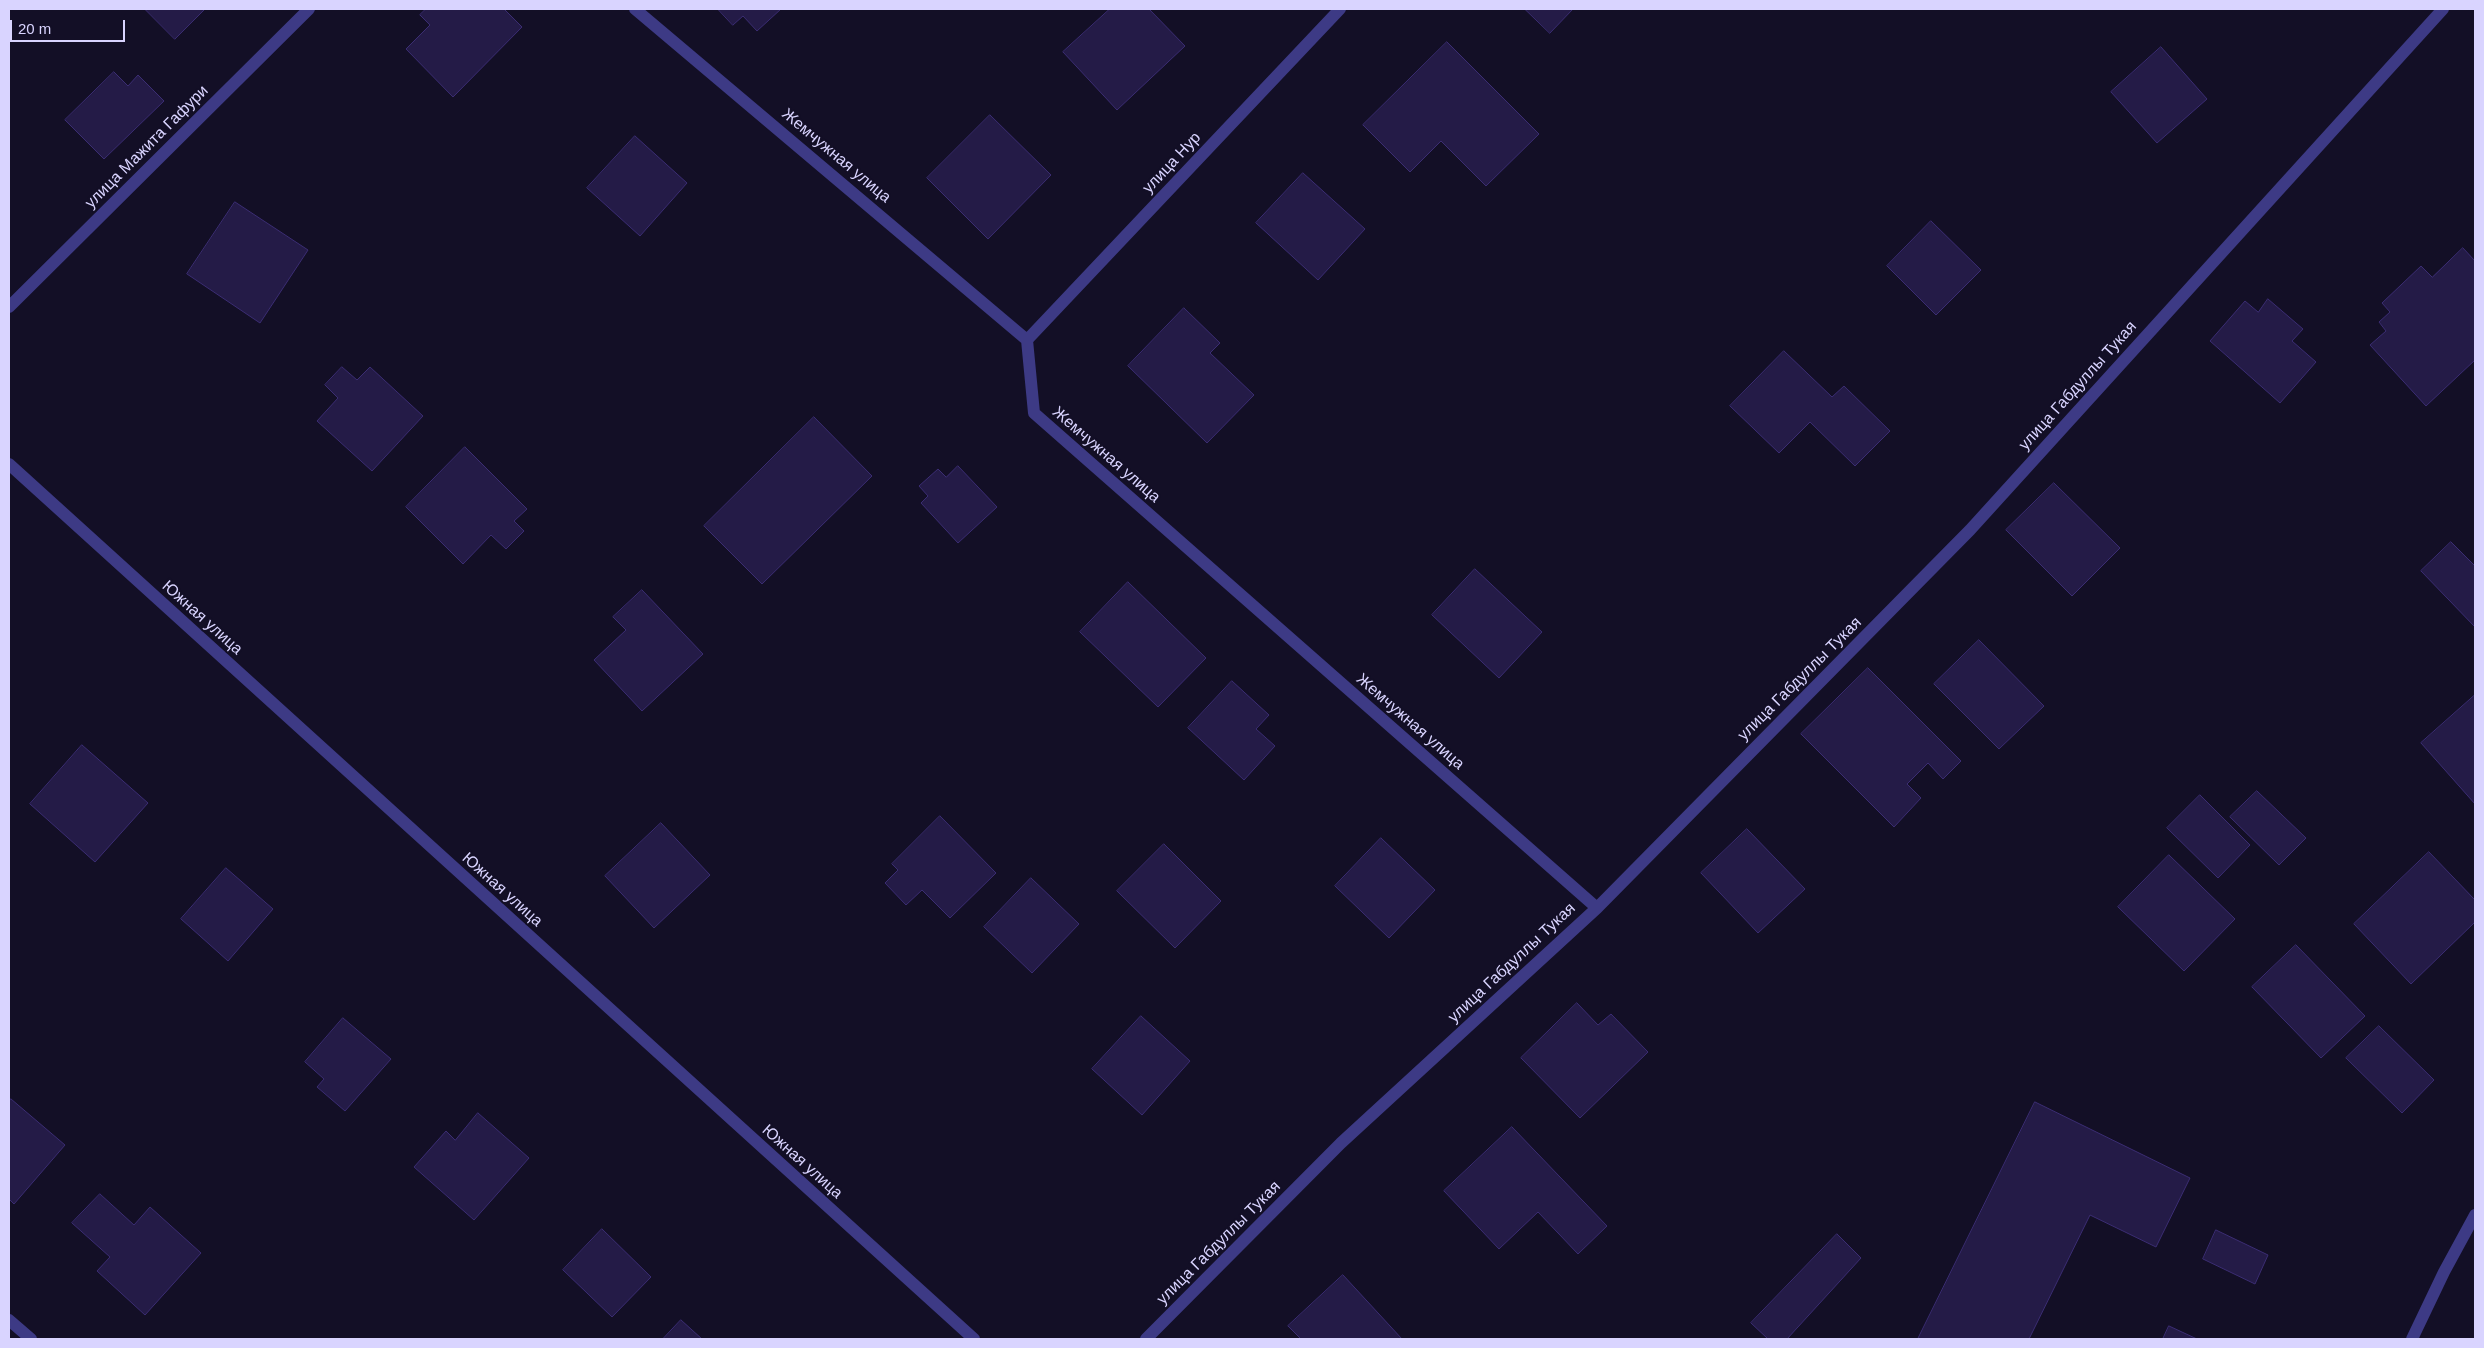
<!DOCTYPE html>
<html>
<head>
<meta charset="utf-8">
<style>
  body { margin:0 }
  #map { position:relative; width:2484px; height:1348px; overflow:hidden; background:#130f26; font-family:Helvetica,sans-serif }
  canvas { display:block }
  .frame { position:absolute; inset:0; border:10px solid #d9d4ff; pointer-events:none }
  .scale { position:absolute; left:10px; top:20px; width:115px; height:22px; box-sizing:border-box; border:2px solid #d9d4ff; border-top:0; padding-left:6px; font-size:15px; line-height:18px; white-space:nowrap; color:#d9d4ff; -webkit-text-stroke:4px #130f26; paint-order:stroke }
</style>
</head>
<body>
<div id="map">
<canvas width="2484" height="1348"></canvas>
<div class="frame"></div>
<div class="scale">20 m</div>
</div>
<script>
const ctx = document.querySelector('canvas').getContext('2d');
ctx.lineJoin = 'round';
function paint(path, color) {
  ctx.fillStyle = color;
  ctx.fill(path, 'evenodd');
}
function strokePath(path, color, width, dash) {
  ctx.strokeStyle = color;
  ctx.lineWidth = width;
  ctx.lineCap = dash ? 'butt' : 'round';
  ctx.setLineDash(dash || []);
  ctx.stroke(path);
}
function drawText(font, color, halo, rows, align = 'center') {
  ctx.font = font + ' Helvetica,sans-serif';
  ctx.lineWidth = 4;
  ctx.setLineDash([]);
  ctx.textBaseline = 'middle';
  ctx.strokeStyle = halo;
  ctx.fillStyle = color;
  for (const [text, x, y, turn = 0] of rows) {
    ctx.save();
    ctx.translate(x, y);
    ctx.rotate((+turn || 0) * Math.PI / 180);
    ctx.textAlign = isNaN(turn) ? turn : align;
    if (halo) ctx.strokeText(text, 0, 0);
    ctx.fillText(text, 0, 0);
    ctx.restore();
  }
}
const building = new Path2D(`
  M 145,9 L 205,9 L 175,39 Z
  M 426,9 L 504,9 L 522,27 L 453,97 L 406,49 L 430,25 L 420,15 Z
  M 718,9 L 781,9 L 757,31 L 743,16 L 733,25 Z
  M 1110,9 L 1149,9 L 1185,46 L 1117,110 L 1063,52 Z
  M 1525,9 L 1573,9 L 1550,33 Z
  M 1447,42 L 1539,134 L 1486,186 L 1441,141 L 1410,172 L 1363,125 Z
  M 2161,47 L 2207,99 L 2157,143 L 2111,92 Z
  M 114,72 L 128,86 L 138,75 L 164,101 L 104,159 L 65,120 Z
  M 990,115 L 1051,175 L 988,239 L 927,178 Z
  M 635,136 L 687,183 L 640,236 L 587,188 Z
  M 1303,173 L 1365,229 L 1318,280 L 1256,223 Z
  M 235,202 L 308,250 L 260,323 L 187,274 Z
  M 1931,221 L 1981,270 L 1936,315 L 1887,266 Z
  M 2463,248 L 2475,261 L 2475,360 L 2426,406 L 2370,345 L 2386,331 L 2379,322 L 2390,312 L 2382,303 L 2421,266 L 2432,277 Z
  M 2268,299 L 2303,329 L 2292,341 L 2316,362 L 2280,403 L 2210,341 L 2245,301 L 2258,312 Z
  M 1184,308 L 1220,343 L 1210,353 L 1254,395 L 1207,443 L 1128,366 Z
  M 1784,351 L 1832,397 L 1844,386 L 1890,431 L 1855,466 L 1810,422 L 1779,453 L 1730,406 Z
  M 342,367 L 357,380 L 370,367 L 423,416 L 372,471 L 317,421 L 338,398 L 325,385 Z
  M 814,417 L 872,476 L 762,584 L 704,526 Z
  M 465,447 L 527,509 L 514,521 L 524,531 L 506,549 L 491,535 L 463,564 L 406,507 Z
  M 958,466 L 997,507 L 958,543 L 921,503 L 928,496 L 919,486 L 938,469 L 946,477 Z
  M 2054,483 L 2120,548 L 2072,596 L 2006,530 Z
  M 2451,542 L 2475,566 L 2475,627 L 2421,571 Z
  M 1475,569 L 1542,632 L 1499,678 L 1432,615 Z
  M 1128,582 L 1206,658 L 1158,707 L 1080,632 Z
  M 642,590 L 703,654 L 642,711 L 594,660 L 626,630 L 613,617 Z
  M 1979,640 L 2044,706 L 1999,749 L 1934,684 Z
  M 1868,668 L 1961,761 L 1943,779 L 1928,763 L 1907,784 L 1921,798 L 1894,827 L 1801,734 Z
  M 1232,681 L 1269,715 L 1256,729 L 1275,746 L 1244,780 L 1188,728 Z
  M 2475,695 L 2475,804 L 2421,743 Z
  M 82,745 L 148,803 L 95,862 L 30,804 Z
  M 2257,791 L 2306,838 L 2279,865 L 2230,817 Z
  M 2200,795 L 2250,845 L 2218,878 L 2167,828 Z
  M 940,816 L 996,873 L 950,918 L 922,890 L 906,905 L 885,883 L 898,870 L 892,864 Z
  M 661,823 L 710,875 L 654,928 L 605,876 Z
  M 1747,829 L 1805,889 L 1758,933 L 1701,873 Z
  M 1381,838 L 1435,890 L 1389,938 L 1335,886 Z
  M 1164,844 L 1221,901 L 1175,948 L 1117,891 Z
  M 2429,852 L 2475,900 L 2475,922 L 2411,984 L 2354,924 Z
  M 2169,855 L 2235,919 L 2184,971 L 2118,907 Z
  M 226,868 L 273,909 L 228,961 L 181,919 Z
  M 1031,878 L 1079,924 L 1032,973 L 984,927 Z
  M 2296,945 L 2365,1016 L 2321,1058 L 2252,987 Z
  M 1577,1003 L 1598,1025 L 1611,1014 L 1648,1052 L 1580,1118 L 1521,1058 Z
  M 1141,1016 L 1190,1061 L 1142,1115 L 1092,1069 Z
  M 343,1018 L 391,1059 L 345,1111 L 317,1087 L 324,1079 L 305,1062 Z
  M 2379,1026 L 2434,1080 L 2402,1113 L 2346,1058 Z
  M 11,1099 L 65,1145 L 14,1204 L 9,1199 L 9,1102 Z
  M 2035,1102 L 2190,1178 L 2156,1247 L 2090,1215 L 2029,1339 L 1918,1339 Z
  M 478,1113 L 529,1158 L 474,1220 L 414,1167 L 446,1131 L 455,1140 Z
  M 1512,1127 L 1607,1226 L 1578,1254 L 1538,1212 L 1499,1249 L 1444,1191 Z
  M 100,1194 L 134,1225 L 150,1207 L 201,1253 L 145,1315 L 97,1271 L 110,1257 L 72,1223 Z
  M 602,1229 L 651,1277 L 612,1317 L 563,1270 Z
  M 2216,1230 L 2268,1255 L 2255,1284 L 2203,1259 Z
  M 1837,1234 L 1861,1258 L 1787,1339 L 1768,1339 L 1751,1323 Z
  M 1343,1275 L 1402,1339 L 1301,1339 L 1288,1326 Z
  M 681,1320 L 702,1339 L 663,1339 Z
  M 2169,1326 L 2197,1339 L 2163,1339 Z`);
const minor = new Path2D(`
  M 635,9 L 1027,340 L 1034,413 L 1597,908
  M 9,307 L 309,9
  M 1027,340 L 1340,9
  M 9,1320 L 31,1339
  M 1146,1339 L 1341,1143 L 1597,908 L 1970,530 L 2443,9
  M 2412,1339 L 2444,1272 L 2475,1215`);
const tertiary = new Path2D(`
  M 9,464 L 974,1339`);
const streetNames = [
  ["улица Мажита Гафури",147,147,-45],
  ["Жемчужная улица",836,156,40],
  ["улица Нур",1172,163,-47],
  ["улица Габдуллы Тукая",2078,386,-48],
  ["Жемчужная улица",1106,455,41],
  ["Южная улица",202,618,42],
  ["улица Габдуллы Тукая",1800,679,-45],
  ["Жемчужная улица",1410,722,41],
  ["Южная улица",502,890,42],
  ["улица Габдуллы Тукая",1512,963,-43],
  ["Южная улица",802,1162,42],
  ["улица Габдуллы Тукая",1219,1243,-45]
];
paint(building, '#241b47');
strokePath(building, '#3b2d73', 1);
strokePath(minor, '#3d3a85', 12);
strokePath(tertiary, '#3d3a85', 12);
drawText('16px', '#d9d4ff', '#130f26', streetNames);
</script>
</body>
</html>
